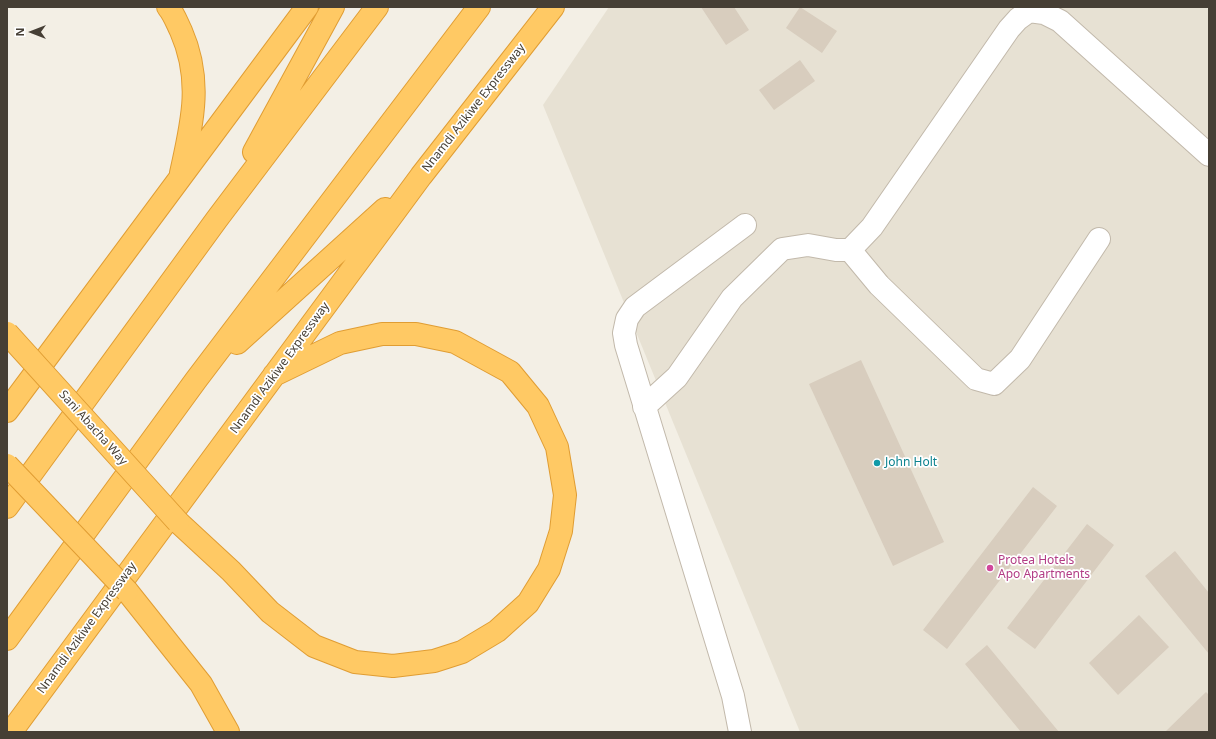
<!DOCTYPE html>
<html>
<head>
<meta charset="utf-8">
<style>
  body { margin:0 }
  #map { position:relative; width:1216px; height:739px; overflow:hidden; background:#f3efe5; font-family:"Noto Sans",sans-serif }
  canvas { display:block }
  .frame { position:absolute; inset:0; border:8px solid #463f35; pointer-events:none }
  .north { position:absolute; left:12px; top:12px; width:40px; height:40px; -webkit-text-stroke:3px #fff; paint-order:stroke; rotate:270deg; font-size:11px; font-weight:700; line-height:16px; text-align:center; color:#463f35 }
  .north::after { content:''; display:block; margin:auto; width:14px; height:18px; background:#463f35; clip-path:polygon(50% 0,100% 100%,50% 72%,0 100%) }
</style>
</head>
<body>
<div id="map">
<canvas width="1216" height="739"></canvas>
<div class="frame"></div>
<div class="north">N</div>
</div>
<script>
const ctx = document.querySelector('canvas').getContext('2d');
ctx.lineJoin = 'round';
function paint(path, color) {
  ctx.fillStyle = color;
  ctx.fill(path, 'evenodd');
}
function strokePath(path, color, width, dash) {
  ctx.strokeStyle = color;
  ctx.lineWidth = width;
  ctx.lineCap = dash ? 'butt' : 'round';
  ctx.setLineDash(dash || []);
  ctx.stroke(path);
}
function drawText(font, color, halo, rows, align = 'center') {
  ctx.font = font + ' "Noto Sans",sans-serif';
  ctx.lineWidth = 3.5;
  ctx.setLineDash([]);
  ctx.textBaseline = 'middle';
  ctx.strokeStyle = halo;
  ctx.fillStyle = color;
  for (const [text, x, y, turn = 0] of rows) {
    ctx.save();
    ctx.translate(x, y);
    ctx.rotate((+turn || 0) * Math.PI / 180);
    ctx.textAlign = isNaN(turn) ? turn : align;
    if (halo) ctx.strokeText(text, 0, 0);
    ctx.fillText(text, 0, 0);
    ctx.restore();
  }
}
const residential = new Path2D(`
  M 609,7 L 1206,7 L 1209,10 L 1209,732 L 800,732 L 543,105 Z`);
const building = new Path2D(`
  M 701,7 L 734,7 L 749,30 L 726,45 Z
  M 800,7 L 837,31 L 822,53 L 786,28 Z
  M 800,60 L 815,81 L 774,110 L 759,90 Z
  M 861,360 L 944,542 L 893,566 L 809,384 Z
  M 1033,487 L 1057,506 L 947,649 L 923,630 Z
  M 1087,524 L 1114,545 L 1035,649 L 1007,628 Z
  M 1175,551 L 1209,593 L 1209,654 L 1145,576 Z
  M 1139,615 L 1169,647 L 1118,695 L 1089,663 Z
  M 987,645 L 1059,732 L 1021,732 L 965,664 Z
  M 1206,692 L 1209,695 L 1209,732 L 1165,732 Z`);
const street = new Path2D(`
  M 850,250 L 879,285 L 976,379 L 994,384 L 1020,359 L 1099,239
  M 644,407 L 677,377 L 732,298 L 782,249 L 808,245 L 836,250 L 850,250 L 872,227 L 1009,29 L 1018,19 L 1029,11 L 1044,13 L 1060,21 L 1209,155
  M 740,732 L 733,696 L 626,345 L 624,333 L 627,319 L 635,307 L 745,225`);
const highway = new Path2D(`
  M 168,7 C 174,14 177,23 181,31 C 203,81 192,123 181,173
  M 254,152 L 333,7
  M 237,343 L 385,209
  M 7,411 L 307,7
  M 7,507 L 217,219 L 377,7
  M 178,522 L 231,571 L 270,612 L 314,646 L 355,662 L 393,666 L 434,661 L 462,652 L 497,631 L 528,603 L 549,569 L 561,531 L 565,495 L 557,447 L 538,406 L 510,372 L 455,342 L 416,334 L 382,334 L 340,343 L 274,375
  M 127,591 L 201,684 L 228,732
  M 7,639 L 196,380 L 479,7
  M 11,732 L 421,176 L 553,7`);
const highwayBridge = new Path2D(`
  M 7,333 L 178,522
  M 7,465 L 127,591`);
const markers = [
  [877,463,4,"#0f9aa8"],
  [990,568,4,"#d1479c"]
];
const streetNames = [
  ["Nnamdi Azikiwe Expressway",474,108,-52],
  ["Nnamdi Azikiwe Expressway",280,368,-54],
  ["Sani Abacha Way",93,428,48],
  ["Nnamdi Azikiwe Expressway",87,628,-54]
];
const cultureNames = [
  ["John Holt",885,463]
];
const hotelNames = [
  ["Protea Hotels",998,561],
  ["Apo Apartments",998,575]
];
paint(residential, '#e7e1d3');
paint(building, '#d8cdbe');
strokePath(street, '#c2b9ab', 24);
strokePath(highway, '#e09d33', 24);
strokePath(street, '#fff', 22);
strokePath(highway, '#ffc964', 22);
strokePath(highwayBridge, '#e09d33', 24, []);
strokePath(highwayBridge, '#ffc964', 22);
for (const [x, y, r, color] of markers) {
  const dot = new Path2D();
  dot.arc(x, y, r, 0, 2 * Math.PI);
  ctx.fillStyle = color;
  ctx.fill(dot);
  strokePath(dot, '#fff', 1.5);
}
drawText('12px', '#463f35', '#fff', streetNames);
drawText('12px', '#0d838f', '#fff', cultureNames, 'left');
drawText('12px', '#b23c85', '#fff', hotelNames, 'left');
</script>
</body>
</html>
